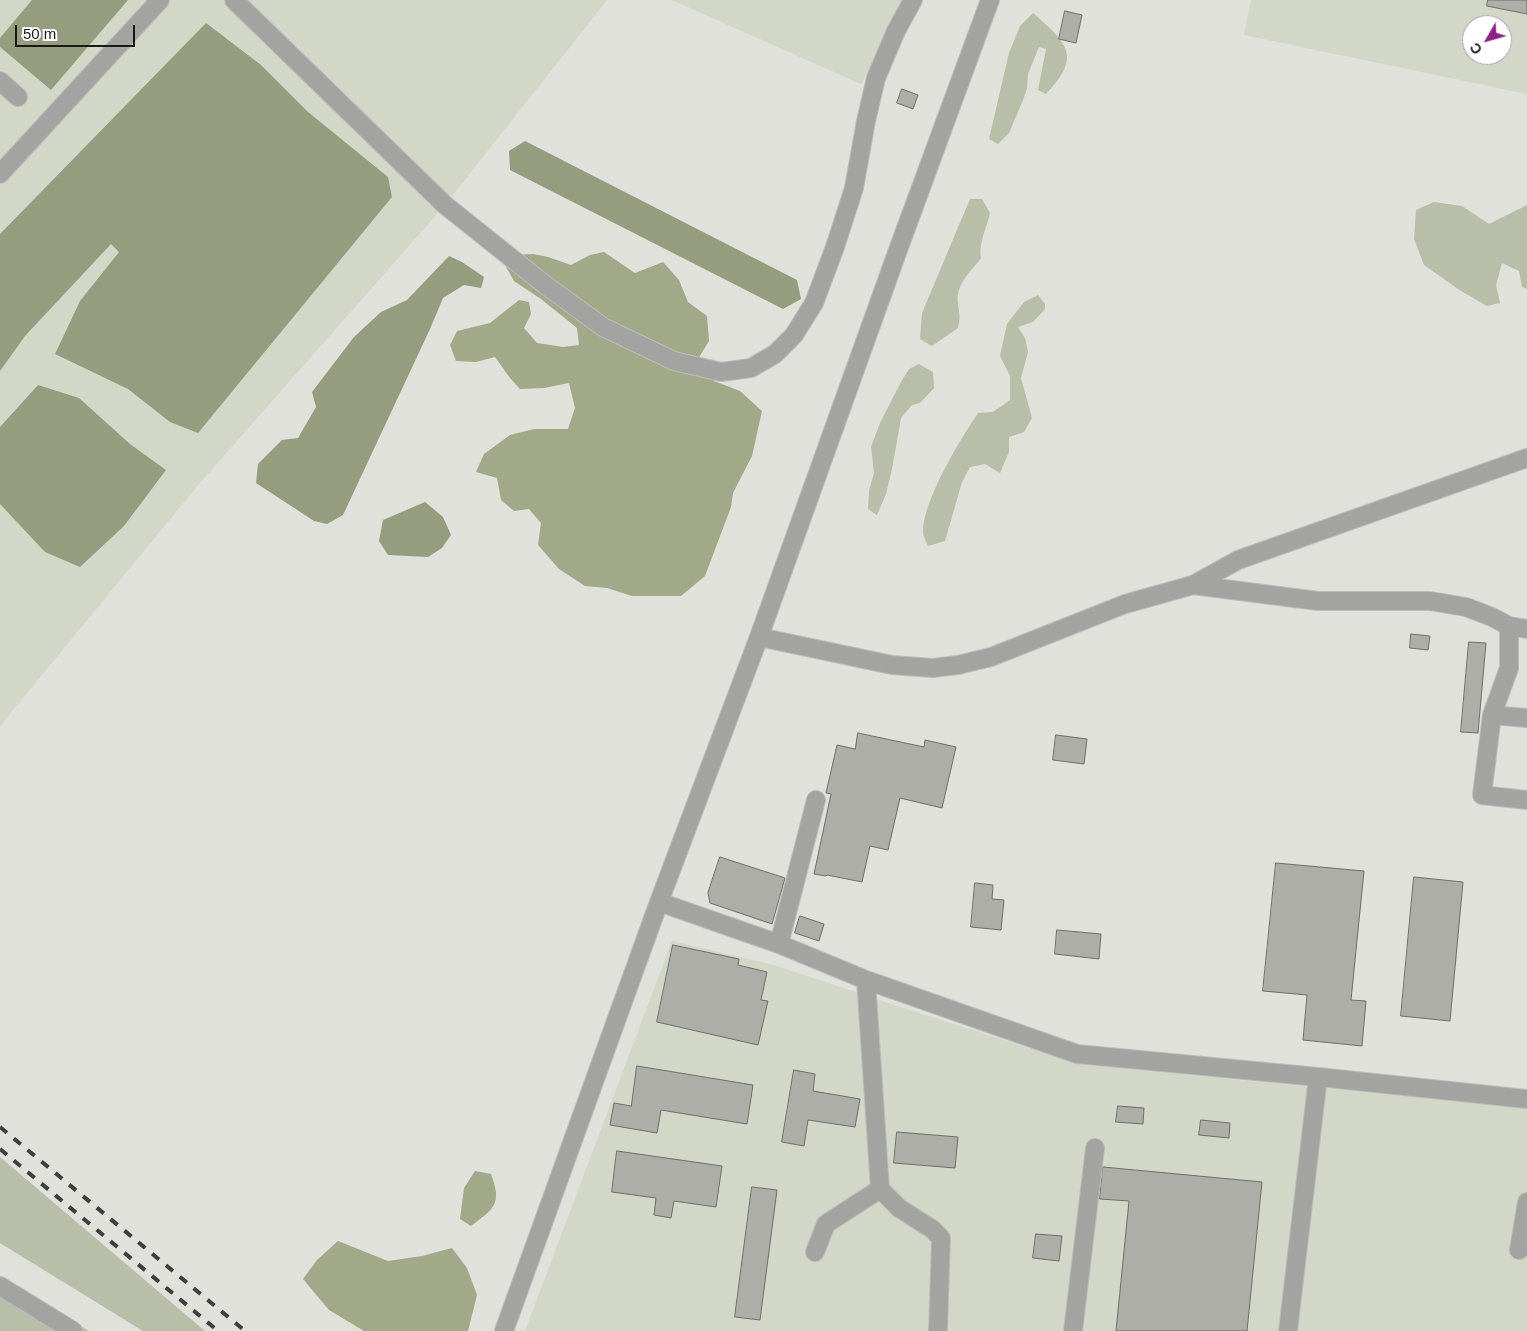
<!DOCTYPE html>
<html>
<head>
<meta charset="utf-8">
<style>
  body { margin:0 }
  #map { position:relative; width:1527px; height:1331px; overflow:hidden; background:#dfe1da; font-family:Helvetica,sans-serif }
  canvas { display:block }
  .north { position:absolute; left:1462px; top:15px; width:50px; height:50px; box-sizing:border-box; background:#fff; border:1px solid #a3a3a2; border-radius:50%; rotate:232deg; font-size:14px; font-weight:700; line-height:20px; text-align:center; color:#181816 }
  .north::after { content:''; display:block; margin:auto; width:18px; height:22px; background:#8c2288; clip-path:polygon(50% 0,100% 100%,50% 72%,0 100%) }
  .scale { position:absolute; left:15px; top:25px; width:120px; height:22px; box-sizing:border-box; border:2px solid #181816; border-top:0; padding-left:6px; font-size:15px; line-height:18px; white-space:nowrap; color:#181816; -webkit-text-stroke:4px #fff; paint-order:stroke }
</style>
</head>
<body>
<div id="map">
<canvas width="1527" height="1331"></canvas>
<div class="north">С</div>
<div class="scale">50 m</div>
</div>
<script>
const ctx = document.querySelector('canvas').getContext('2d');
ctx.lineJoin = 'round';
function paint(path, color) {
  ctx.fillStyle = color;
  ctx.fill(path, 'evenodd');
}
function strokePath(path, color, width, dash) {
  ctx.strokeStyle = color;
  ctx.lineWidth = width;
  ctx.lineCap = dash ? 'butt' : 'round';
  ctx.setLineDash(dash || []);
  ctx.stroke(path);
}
const built = new Path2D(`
  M 0,0 L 607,0 L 445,205 L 199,484 L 0,726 Z
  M 672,0 L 906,0 L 861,84 Z
  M 1251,0 L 1527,0 L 1527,94 L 1244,35 ZM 1472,25 L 1502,25 L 1502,55 L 1472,55 Z
  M 672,941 L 774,965 L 904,1008 L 1056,1057 L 1085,1065 L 1527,1108 L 1527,1331 L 525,1331 Z`);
const green = new Path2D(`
  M 1033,13 C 1068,44 1082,56 1046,94 L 1038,90 L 1046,49 L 1039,47 L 1028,74 L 1027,89 L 1023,100 L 1009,133 L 998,144 L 989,139 L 1009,53 L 1020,26 Z
  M 970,199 L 982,199 L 990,213 C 987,228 978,243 981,258 C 971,272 955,284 958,304 C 959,315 961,315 958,328 L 932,346 L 920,339 L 922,313 Z
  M 1434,202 L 1462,206 L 1489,224 L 1527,205 L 1527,289 L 1522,287 L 1519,271 L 1502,263 L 1496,285 L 1500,303 L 1487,306 L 1461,291 L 1424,265 L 1414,239 L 1416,210 Z
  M 1038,295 L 1045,304 L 1045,309 L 1033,322 L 1018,327 L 1025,338 L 1028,352 L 1021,378 L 1032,418 L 1024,432 L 1009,437 L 1009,452 L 1000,473 L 985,464 L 970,467 L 962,482 L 945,541 L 928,546 C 926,541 923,536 923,532 C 923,500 960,440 978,413 L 993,412 L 1010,400 L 1010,376 L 1000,356 L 1007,324 L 1024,302 Z
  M 919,364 L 933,372 L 934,388 L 920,403 L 912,405 L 901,418 L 892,469 L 886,494 L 877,515 L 868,509 L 869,491 L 874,473 L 871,447 L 880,423 L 901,382 L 909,369 Z
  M 0,1157 L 205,1331 L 143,1331 L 0,1243 Z
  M 0,1279 L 89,1331 L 0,1331 Z`);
const forest = new Path2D(`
  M 604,252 L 635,273 L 663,262 L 679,280 L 688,302 L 707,316 L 709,341 L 698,359 L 714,381 L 740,391 L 762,411 L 752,456 L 733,493 L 731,507 L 705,576 L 681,596 L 632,596 L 607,588 L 585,586 L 559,569 L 538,545 L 541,523 L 529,509 L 514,511 L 501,500 L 497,478 L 476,472 L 484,454 L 510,435 L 534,429 L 568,429 L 575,408 L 569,383 L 544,388 L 520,389 L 510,378 L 495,357 L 476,362 L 456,361 L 450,345 L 457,331 L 490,323 L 519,300 L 529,302 L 531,314 L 524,328 L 537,343 L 563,347 L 579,345 L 577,328 L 541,299 L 514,281 L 500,256 L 533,254 L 548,257 L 571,265 L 590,255 Z
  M 475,1171 L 491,1174 C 502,1204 495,1208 471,1226 L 460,1219 L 464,1188 Z
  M 338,1241 L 388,1261 L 422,1256 L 452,1248 L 467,1268 L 477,1295 L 468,1331 L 364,1331 L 329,1310 L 303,1279 L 317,1260 Z`);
const water = new Path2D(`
  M 32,0 L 128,0 L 51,90 L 0,47 L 0,38 Z
  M 206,23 L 261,65 L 308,112 L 388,177 L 392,197 L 198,433 L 170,422 L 128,389 L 55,354 L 80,301 L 119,252 L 111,244 L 25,336 L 0,371 L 0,234 Z
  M 525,141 L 797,280 L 801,299 L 783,309 L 510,170 L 509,151 Z
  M 449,256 L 462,262 L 484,277 L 481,288 L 464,285 L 443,298 L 430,329 L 343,515 L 327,524 L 314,521 L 256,483 L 258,464 L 282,440 L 298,438 L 316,407 L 312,392 L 354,337 L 381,312 L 407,300 Z
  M 38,385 L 79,398 L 130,444 L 166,470 L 124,526 L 80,567 L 45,552 L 0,504 L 0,427 Z
  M 425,502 L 443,517 L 451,535 L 442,548 L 428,557 L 388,555 L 379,541 L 383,520 Z`);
const building = new Path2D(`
  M 1488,0 L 1527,0 L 1527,14 L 1487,6 Z
  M 1065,11 L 1082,15 L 1076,43 L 1059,39 Z
  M 902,89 L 918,95 L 913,109 L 897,103 Z
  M 1411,634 L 1430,636 L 1428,650 L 1410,648 Z
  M 1469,642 L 1486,643 L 1478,733 L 1461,732 Z
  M 858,733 L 924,747 L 925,740 L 956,747 L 942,808 L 900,798 L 888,850 L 870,846 L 862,882 L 827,875 L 826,876 L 814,874 L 831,794 L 826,793 L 837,745 L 855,749 Z
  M 1056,735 L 1087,739 L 1084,764 L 1053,760 Z
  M 720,857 L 785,878 L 772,924 L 710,903 L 708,893 Z
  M 1276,863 L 1364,871 L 1351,1000 L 1366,1001 L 1362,1046 L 1303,1040 L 1307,995 L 1263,991 Z
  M 1414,877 L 1463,882 L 1450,1021 L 1401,1016 Z
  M 975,883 L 993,885 L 992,899 L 1004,900 L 1001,930 L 971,927 Z
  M 800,916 L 824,924 L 819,941 L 795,933 Z
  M 1057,930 L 1101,934 L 1099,959 L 1055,954 Z
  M 673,945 L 739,959 L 738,965 L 767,972 L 761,1000 L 768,1001 L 758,1045 L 657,1022 Z
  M 637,1066 L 753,1085 L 747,1124 L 661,1110 L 657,1133 L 610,1125 L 614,1103 L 631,1106 Z
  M 794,1070 L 815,1074 L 813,1091 L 860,1099 L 855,1127 L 808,1120 L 804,1146 L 782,1142 Z
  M 1118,1106 L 1144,1108 L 1143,1124 L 1116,1122 Z
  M 1201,1120 L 1230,1123 L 1229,1138 L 1199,1135 Z
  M 897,1132 L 958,1137 L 955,1168 L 894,1163 Z
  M 617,1151 L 722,1166 L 716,1207 L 674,1201 L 671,1218 L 654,1215 L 656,1198 L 612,1192 Z
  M 1103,1167 L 1262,1182 L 1247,1331 L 1116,1331 L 1129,1201 L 1100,1199 Z
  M 752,1187 L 777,1190 L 760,1320 L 735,1317 Z
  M 1036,1234 L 1062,1236 L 1059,1261 L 1033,1258 Z`);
const minor = new Path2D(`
  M 234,0 L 445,205 L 544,284 L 603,327 L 674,361 L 721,372 L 751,368 L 775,354 L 794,335 L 814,303 L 835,247 L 854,188 L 866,121 L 876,78 L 896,31 L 913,0
  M 0,81 L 18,97
  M 0,174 L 160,0
  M 1193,585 L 1238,560 L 1527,458
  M 1509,626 L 1509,668 L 1492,715 L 1482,795 L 1527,800
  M 759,637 L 892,665 L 933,668 L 958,665 L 991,657 L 1125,604 L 1193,585 L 1318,601 L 1430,601 L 1466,607 L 1492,617 L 1509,626 L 1527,629
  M 1492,715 L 1527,718
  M 659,902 L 779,944 L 866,980 L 1077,1054 L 1318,1077 L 1527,1099
  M 779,944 L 816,800
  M 866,980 L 880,1189 L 899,1208 L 932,1229 L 941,1238 L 938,1331
  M 1519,1250 L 1527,1202
  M 815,1252 L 826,1224 L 880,1189
  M 0,1286 L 73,1331
  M 504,1331 L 659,902 L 759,637 L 898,250 L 990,0
  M 1073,1331 L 1095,1148
  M 1288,1331 L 1318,1077`);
const rail = new Path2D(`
  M 0,1127 L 245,1331
  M 0,1149 L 218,1331`);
paint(built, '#d3d7c8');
paint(green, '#b8bea7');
paint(forest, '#a1a989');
paint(water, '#959d7e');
paint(building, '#acaea7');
strokePath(building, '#6d6f68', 1);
strokePath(minor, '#bbbdb7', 20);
strokePath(minor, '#a3a4a1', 18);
strokePath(rail, '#3e3f3c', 4, [9, 9]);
</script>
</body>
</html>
